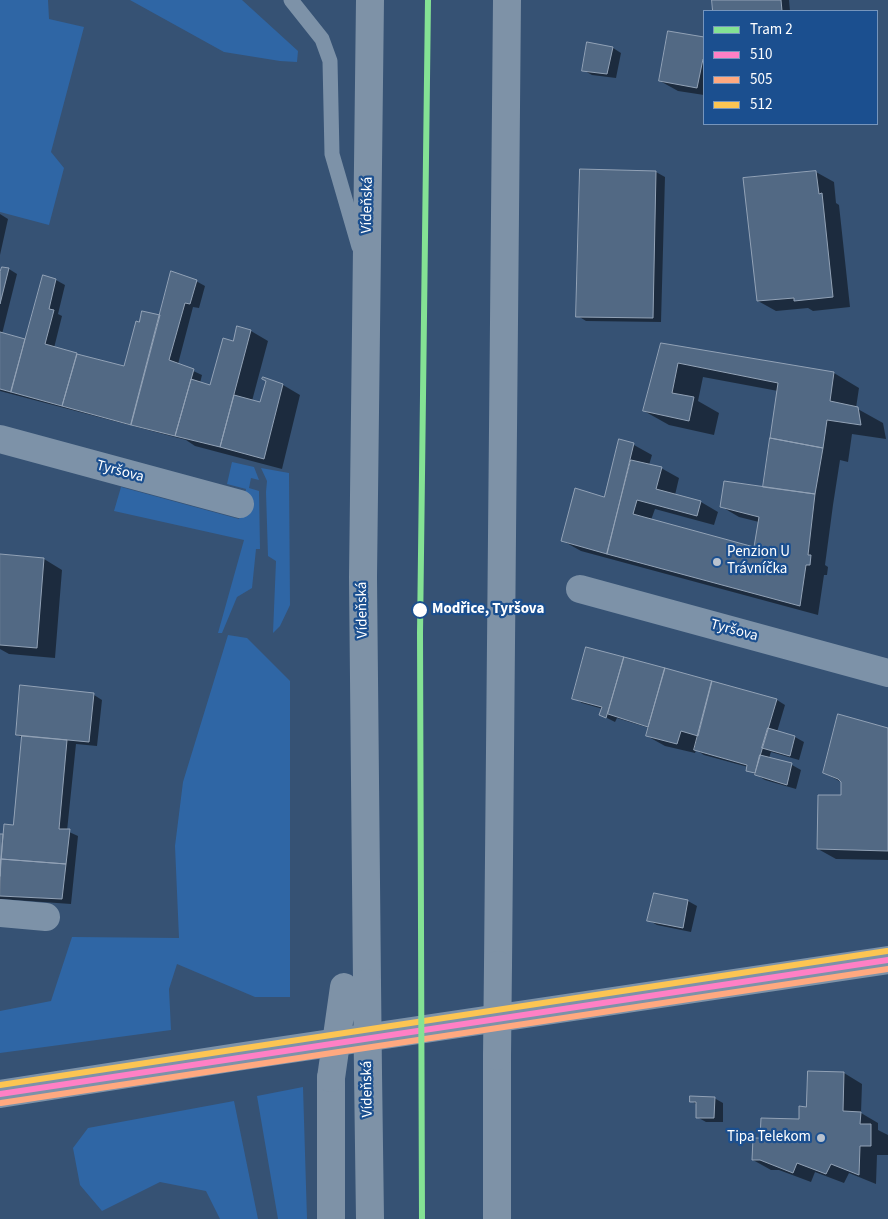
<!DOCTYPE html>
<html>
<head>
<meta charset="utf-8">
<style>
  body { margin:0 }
  #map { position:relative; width:888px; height:1219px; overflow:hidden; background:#365274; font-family:"Source Sans 3",sans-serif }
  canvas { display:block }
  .legend { position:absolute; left:703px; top:10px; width:175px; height:115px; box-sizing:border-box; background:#1b4f8f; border:1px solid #7695bc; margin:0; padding:6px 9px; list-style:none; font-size:15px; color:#fff }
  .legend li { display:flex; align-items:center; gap:10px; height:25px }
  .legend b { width:25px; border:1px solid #7695bc }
</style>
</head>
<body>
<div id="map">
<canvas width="888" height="1219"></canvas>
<ul class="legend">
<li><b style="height:6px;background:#84e294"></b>Tram 2</li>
<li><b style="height:6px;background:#ff80c5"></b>510</li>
<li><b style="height:6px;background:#ffa980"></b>505</li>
<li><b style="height:6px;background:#fcc553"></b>512</li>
</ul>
</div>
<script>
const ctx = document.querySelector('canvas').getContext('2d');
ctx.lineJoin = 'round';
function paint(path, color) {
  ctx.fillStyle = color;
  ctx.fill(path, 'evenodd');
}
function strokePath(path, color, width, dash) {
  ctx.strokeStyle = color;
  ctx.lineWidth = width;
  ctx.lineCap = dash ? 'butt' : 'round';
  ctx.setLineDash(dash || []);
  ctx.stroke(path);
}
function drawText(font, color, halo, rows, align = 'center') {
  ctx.font = font + ' "Source Sans 3",sans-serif';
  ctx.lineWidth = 4.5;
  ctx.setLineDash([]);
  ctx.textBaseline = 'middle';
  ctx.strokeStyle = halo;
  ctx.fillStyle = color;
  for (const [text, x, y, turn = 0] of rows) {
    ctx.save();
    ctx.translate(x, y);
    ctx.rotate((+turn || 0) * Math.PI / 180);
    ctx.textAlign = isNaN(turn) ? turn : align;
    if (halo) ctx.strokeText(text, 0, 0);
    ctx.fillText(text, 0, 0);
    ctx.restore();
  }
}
const green = new Path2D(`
  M 0,0 L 48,0 L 49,19 L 84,27 L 51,152 L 64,168 L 49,225 L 0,212 Z
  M 130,0 L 242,0 L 298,51 L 297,62 L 280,61 L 224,52 Z
  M 232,462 L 254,467 L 259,480 L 251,478 L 249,488 L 259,491 L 260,549 L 256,549 L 252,588 L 237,597 L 222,633 L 218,633 L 244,540 L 114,511 L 121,487 L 239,519 L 246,489 L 227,484 Z
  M 261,468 L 289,473 L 290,605 L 280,626 L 273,633 L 276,561 L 268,556 L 266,492 L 267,481 Z
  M 228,635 L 247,638 L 290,681 L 290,997 L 255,997 L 177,964 L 169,989 L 171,1030 L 0,1053 L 0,1011 L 51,1001 L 72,937 L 179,938 L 175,846 L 183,782 Z
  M 303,1087 L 307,1219 L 278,1219 L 257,1096 Z
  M 234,1101 L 258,1219 L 220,1219 L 206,1191 L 160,1182 L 102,1211 L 80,1185 L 73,1148 L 88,1128 Z`);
const shadow = new Path2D(`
  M 713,0 L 789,0 L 790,11 L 715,11 Z
  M 669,32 L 704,38 L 704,95 L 678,91 L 660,81 Z
  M 613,48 L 621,53 L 616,78 L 592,75 L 583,70 Z
  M 581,170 L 656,172 L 665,177 L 661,322 L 586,321 L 578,316 Z
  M 816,172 L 834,182 L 836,203 L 839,205 L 850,307 L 813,311 L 808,308 L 776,311 L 758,301 Z
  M 0,214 L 8,219 L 0,255 Z
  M 9,269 L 17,274 L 2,334 L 26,340 L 44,277 L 56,280 L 65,285 L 58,314 L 62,316 L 54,348 L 125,368 L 161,316 L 196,281 L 205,286 L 199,308 L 193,307 L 178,364 L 202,375 L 200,383 L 211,387 L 234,342 L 251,331 L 268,341 L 252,401 L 261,404 L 283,385 L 300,395 L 282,469 L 195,446 L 186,440 L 0,391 L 0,273 Z
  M 662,344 L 834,373 L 859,388 L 856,408 L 883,423 L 886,439 L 852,434 L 848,462 L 840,460 L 833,505 L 825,565 L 828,567 L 827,575 L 824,575 L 818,615 L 581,551 L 563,541 L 605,498 L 620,441 L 634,445 L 652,455 L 649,465 L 661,468 L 679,478 L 675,495 L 701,502 L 718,512 L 714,525 L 655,509 L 651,520 L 755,549 L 759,522 L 739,517 L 722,507 L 764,489 L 778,391 L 703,377 L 698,401 L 719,413 L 714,435 L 669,425 L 644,411 Z
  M 0,556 L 44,559 L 62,570 L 55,658 L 9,654 L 0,649 Z
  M 587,648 L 777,700 L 785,705 L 777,732 L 795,737 L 804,742 L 799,760 L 771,752 L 769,758 L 792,765 L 801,770 L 796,789 L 765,780 L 748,770 L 748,767 L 704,755 L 696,750 L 695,753 L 665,746 L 647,736 L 649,728 L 617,718 L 615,722 L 601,715 L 603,709 L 582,703 L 573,698 Z
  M 94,695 L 102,700 L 97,746 L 76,744 L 67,831 L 78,836 L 71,904 L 0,899 L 0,835 L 4,835 L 14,827 L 23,738 L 17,735 Z
  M 888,729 L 888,860 L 836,859 L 818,849 L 843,796 L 843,783 L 824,773 Z
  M 655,895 L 688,901 L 697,906 L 691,932 L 657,925 L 648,920 Z
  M 844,1073 L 862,1084 L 861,1113 L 878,1123 L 878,1130 L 888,1135 L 888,1155 L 877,1155 L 876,1184 L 849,1173 L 844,1183 L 815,1172 L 811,1182 L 779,1170 L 771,1170 L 753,1160 L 762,1139 L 800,1120 L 808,1108 Z
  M 714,1098 L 723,1103 L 723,1122 L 706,1122 L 697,1117 L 697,1105 L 692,1101 Z`);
const building = new Path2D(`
  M 712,0 L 781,0 L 782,11 L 713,11 Z
  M 668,31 L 704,37 L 704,59 L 703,59 L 697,88 L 659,81 Z
  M 587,42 L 613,47 L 607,74 L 582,71 Z
  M 580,169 L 656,171 L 653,318 L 576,317 Z
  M 816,171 L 819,194 L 822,193 L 833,297 L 794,301 L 794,298 L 757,301 L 743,178 Z
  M 2,267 L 9,268 L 0,304 L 0,272 Z
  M 171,271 L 197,280 L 190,304 L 185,303 L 169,360 L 194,369 L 175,436 L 131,425 Z
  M 43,275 L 56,279 L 49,309 L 54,310 L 45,344 L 77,353 L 62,406 L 11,392 Z
  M 142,311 L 160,315 L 131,425 L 62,406 L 77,354 L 124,366 L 136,321 L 139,322 Z
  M 237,326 L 251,330 L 220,447 L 175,436 L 191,379 L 210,385 L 223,338 L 233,341 Z
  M 0,332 L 25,339 L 11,392 L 0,389 Z
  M 661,343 L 834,372 L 830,401 L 858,407 L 861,425 L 827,420 L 823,448 L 770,438 L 778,383 L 678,363 L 672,393 L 694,397 L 689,421 L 643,411 Z
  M 263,377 L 283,384 L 264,459 L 220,447 L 234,395 L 260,402 L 266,381 L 262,379 Z
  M 770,438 L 823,448 L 815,494 L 763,487 Z
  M 619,439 L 634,443 L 607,554 L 561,541 L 575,488 L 604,497 Z
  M 631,460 L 662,467 L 656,489 L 701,501 L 697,516 L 637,500 L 633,514 L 754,547 L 759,517 L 720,507 L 724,481 L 815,494 L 808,555 L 811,555 L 810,565 L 806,565 L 800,606 L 607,554 Z
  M 0,554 L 44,558 L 37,648 L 0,645 Z
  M 586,647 L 624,657 L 606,718 L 599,715 L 602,707 L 572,699 Z
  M 624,657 L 665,668 L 648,727 L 608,714 Z
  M 665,668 L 712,681 L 698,736 L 681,731 L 677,744 L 646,736 Z
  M 712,681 L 777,699 L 755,773 L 746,771 L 747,765 L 694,750 Z
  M 20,685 L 94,693 L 89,742 L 16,735 Z
  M 838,714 L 888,728 L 888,851 L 817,849 L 818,795 L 841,795 L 841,782 L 838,779 L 823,773 Z
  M 768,728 L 795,736 L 790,756 L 762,748 Z
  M 22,736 L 67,740 L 59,829 L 70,829 L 66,864 L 1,859 L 4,824 L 13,825 Z
  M 760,755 L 792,763 L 787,785 L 755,775 Z
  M 0,834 L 3,834 L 0,876 Z
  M 1,859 L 66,864 L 62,899 L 0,896 Z
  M 654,893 L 688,900 L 683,928 L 647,921 Z
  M 808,1071 L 844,1072 L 843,1111 L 861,1112 L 860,1124 L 871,1124 L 871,1146 L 860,1146 L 859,1175 L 831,1164 L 826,1174 L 797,1163 L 793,1173 L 760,1160 L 752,1160 L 753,1138 L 760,1138 L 761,1118 L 799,1119 L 799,1106 L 806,1107 Z
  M 690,1096 L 715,1097 L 714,1118 L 696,1118 L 696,1102 L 690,1102 Z`);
const lane = new Path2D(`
  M 291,0 L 322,39 L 330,61 L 332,154 L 359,247`);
const street = new Path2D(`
  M 0,439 L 240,504
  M 580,589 L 888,673
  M 0,913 L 46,917
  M 0,1094 L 237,1057 L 888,960`);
const highway = new Path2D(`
  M 498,965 L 507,0
  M 367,983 L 363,577 L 370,0
  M 368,1073 L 370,1219
  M 331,1078 L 331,1219
  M 497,1219 L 497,1056`);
const highwayBridge = new Path2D(`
  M 367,983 L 368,1073
  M 497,1056 L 498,965
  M 331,1078 L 344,987`);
const bus1 = new Path2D(`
  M 0,1094 L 888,960`);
const bus2 = new Path2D(`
  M 1,1103 L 888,969`);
const bus3 = new Path2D(`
  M 0,1085 L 887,951`);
const tram1 = new Path2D(`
  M 422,1219 L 420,633 L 428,0`);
const markers = [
  [717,562,5,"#b9c2ce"],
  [420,610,8,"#fff"],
  [821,1138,5,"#b9c2ce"]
];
const streetNames = [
  ["Vídeňská",368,205,-89],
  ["Tyršova",120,472,15],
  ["Vídeňská",363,610,-91],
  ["Tyršova",734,631,15],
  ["Vídeňská",368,1089,-91]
];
const poiNames = [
  ["Penzion U",727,553],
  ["Trávníčka",727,570],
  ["Tipa Telekom",811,1138,"right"]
];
const stopNames = [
  ["Modřice, Tyršova",432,610]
];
paint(green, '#2f66a5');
paint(shadow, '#0007');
paint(building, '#526984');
strokePath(building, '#92a2b6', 1);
strokePath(lane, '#7d92a8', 15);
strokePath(street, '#7d92a8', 28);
strokePath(highway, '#7e92a7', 28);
strokePath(highwayBridge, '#7e92a7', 28);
strokePath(bus1, '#ff80c5', 6);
strokePath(bus2, '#ffa980', 6);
strokePath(bus3, '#fcc553', 6);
strokePath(tram1, '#84e294', 6);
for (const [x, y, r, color] of markers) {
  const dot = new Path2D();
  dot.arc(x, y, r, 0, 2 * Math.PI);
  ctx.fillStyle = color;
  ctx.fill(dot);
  strokePath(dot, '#1b4f8f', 2);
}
drawText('15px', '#fff', '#1b4f8f', streetNames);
drawText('15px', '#fff', '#1b4f8f', poiNames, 'left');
drawText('bold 15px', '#fff', '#1b4f8f', stopNames, 'left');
</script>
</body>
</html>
